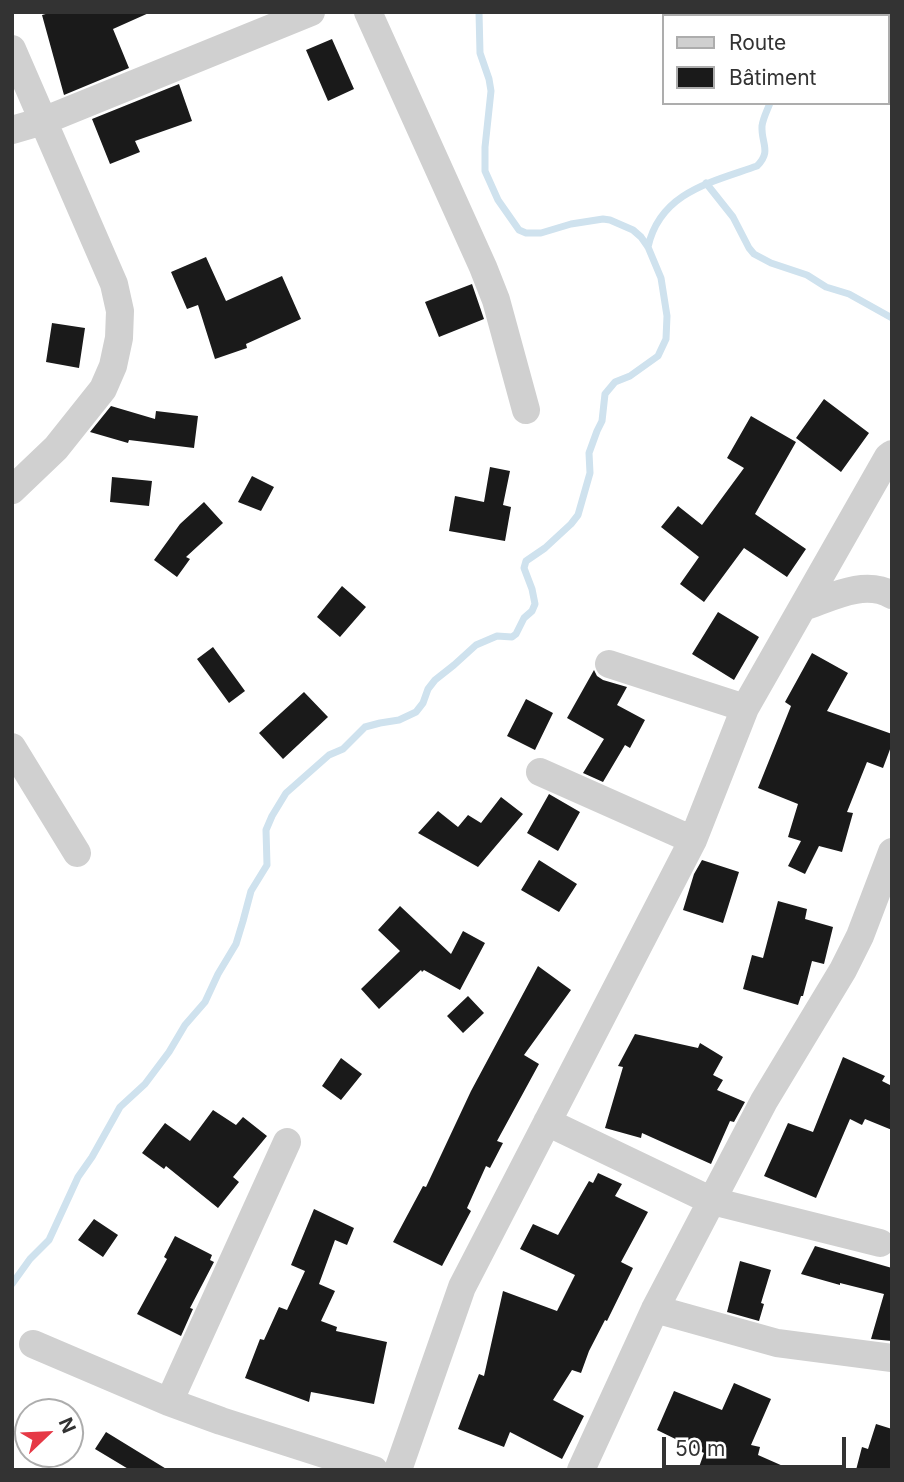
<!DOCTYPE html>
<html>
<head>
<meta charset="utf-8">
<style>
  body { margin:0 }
  #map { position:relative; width:904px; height:1482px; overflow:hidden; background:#fff; font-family:Inter,sans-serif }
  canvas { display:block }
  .frame { position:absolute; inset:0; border:14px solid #333; pointer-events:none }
  .legend { position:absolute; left:662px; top:14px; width:228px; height:91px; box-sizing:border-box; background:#fff; border:2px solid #adadad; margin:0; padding:9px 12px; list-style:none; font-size:21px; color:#333 }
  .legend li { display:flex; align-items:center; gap:14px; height:35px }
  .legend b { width:35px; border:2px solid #adadad }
  .north { position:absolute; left:14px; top:1398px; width:70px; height:70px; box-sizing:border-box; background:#fff; border:2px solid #adadad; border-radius:50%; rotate:67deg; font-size:19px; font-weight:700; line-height:28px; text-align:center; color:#333 }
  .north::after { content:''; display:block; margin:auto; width:24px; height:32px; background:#e63946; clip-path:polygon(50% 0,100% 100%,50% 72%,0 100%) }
  .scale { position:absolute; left:662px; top:1437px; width:184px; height:32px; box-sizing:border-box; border:4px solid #333; border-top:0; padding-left:9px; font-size:21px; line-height:24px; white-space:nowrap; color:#333; -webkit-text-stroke:5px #fff; paint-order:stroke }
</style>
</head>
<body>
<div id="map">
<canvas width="904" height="1482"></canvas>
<div class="frame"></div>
<ul class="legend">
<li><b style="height:9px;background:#d0d0d0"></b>Route</li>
<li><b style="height:19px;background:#1a1a1a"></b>Bâtiment</li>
</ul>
<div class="north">N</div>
<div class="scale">50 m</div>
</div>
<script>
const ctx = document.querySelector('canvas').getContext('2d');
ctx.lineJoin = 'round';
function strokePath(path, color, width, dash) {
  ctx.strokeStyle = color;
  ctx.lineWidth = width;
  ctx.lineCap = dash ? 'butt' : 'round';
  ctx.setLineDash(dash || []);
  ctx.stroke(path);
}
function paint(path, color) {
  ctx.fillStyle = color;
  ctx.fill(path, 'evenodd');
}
const stream = new Path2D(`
  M 706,183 L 733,217 L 749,248 L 754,254 L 771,263 L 807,275 L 826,287 L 849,294 L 892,318
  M 648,247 C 660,192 712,182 757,166 C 772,151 761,144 762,126 C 763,118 767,111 770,103
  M 12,1284 L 30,1259 L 49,1240 L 78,1177 L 92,1157 L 120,1107 L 145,1084 L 169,1052 L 185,1025 L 205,1002 L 218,974 L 236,944 L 243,921 L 251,891 L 267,865 L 266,830 L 272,816 L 286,793 L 329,755 L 343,749 L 365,727 L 380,723 L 399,720 L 416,712 L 423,703 L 428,689 L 435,680 L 454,665 L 476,645 L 497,636 L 512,637 L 516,634 L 524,618 L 532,611 L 535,604 L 532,589 L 524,568 L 526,561 L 545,548 L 571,524 L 578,515 L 590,473 L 589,453 L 597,431 L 602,421 L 605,394 L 615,382 L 630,376 L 658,356 L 666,339 L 667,316 L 661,278 L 648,247 L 641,237 L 633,230 L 610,220 L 603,219 L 571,224 L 541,233 L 526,233 L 519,230 L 498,200 L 485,171 L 485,147 L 491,91 L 489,79 L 480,53 L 479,12`);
const building = new Path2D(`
  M 53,12 L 151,12 L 113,29 L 129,68 L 64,95 L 42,15 Z
  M 332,39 L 354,89 L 328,101 L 306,50 Z
  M 179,84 L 192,121 L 135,141 L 140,152 L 110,164 L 92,119 Z
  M 206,257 L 226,301 L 282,276 L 301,319 L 246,344 L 247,348 L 215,359 L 198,305 L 187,309 L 171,272 Z
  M 472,284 L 484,319 L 439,337 L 425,302 Z
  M 52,323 L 85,328 L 79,368 L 46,362 Z
  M 824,399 L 869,433 L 841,472 L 796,438 Z
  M 111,406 L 155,419 L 156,411 L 198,416 L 194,448 L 129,440 L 128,443 L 90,432 Z
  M 751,416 L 796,442 L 755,514 L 806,549 L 787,577 L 744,548 L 704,602 L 680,584 L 699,557 L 661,527 L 678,506 L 702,525 L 744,468 L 727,458 Z
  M 490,467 L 510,471 L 503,505 L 511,507 L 505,541 L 449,531 L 455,496 L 484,502 Z
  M 252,476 L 274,487 L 261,511 L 238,502 Z
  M 112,477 L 152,481 L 149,506 L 110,502 Z
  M 204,502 L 223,523 L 186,557 L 190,559 L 177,577 L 154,560 L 180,524 Z
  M 342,586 L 366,607 L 340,637 L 317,617 Z
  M 718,612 L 759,637 L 734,680 L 692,654 Z
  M 213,647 L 245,691 L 229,703 L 197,659 Z
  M 812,653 L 848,673 L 827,711 L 892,734 L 892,744 L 883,768 L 867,762 L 847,812 L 853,813 L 842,852 L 819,846 L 805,874 L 788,866 L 801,841 L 788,837 L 798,804 L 758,788 L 791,706 L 785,702 Z
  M 594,670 L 597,676 L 603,680 L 627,687 L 617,705 L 645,720 L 630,748 L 625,745 L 603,782 L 583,773 L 604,739 L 567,718 Z
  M 304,692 L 328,717 L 283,759 L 259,733 Z
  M 526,699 L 553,713 L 535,750 L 507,736 Z
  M 549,794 L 580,812 L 558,851 L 527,833 Z
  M 501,797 L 523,814 L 478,867 L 418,833 L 438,811 L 458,827 L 468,815 L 481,823 Z
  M 539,860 L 577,884 L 559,912 L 521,890 Z
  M 702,860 L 739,872 L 723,923 L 683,910 L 694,874 Z
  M 778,901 L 807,909 L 805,919 L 833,927 L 824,964 L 812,961 L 803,996 L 801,996 L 798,1005 L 743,989 L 752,955 L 763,958 Z
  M 400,906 L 451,954 L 463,931 L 485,943 L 460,990 L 424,970 L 422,972 L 421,970 L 379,1009 L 361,989 L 400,951 L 378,930 Z
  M 538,966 L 571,990 L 524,1055 L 539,1064 L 497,1141 L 503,1143 L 490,1168 L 486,1166 L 467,1208 L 471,1211 L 442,1266 L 393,1242 L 423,1186 L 426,1187 L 471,1091 Z
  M 468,996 L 484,1013 L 463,1033 L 447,1016 Z
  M 635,1034 L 698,1048 L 700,1043 L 723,1057 L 713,1075 L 723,1080 L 717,1090 L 745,1102 L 734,1122 L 730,1121 L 711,1164 L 642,1133 L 641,1138 L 605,1128 L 623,1067 L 618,1066 Z
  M 843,1057 L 885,1076 L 882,1081 L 892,1086 L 892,1130 L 865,1119 L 862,1125 L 850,1119 L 816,1198 L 764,1176 L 788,1123 L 813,1132 Z
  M 341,1058 L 362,1074 L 341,1100 L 322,1086 Z
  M 213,1110 L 236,1125 L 243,1117 L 267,1136 L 233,1177 L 239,1182 L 218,1208 L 166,1166 L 164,1169 L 142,1153 L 165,1123 L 190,1141 Z
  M 598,1173 L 622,1184 L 615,1196 L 648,1212 L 621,1262 L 633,1268 L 607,1321 L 605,1320 L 589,1351 L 581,1373 L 572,1370 L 553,1400 L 584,1416 L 562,1459 L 510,1432 L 504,1447 L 458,1429 L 479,1374 L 484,1376 L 503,1291 L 557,1311 L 575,1275 L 520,1249 L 533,1224 L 558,1235 L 589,1181 L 593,1183 Z
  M 314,1209 L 354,1228 L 347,1245 L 335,1240 L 319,1284 L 335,1291 L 321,1321 L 337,1327 L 336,1331 L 387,1342 L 374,1404 L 311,1392 L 309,1402 L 245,1378 L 260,1339 L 264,1340 L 279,1307 L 287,1310 L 305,1271 L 291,1265 Z
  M 94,1219 L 118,1235 L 103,1257 L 78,1240 Z
  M 175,1236 L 212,1255 L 210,1260 L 214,1262 L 190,1308 L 193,1309 L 181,1336 L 137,1314 L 167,1259 L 164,1257 Z
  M 815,1246 L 892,1268 L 892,1341 L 871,1339 L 884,1294 L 840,1283 L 840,1285 L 801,1274 Z
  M 740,1261 L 771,1270 L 761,1303 L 764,1304 L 759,1321 L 727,1312 Z
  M 734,1383 L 771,1399 L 751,1445 L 760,1447 L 758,1455 L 792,1470 L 698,1470 L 704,1453 L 657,1430 L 674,1391 L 722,1410 Z
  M 876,1424 L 892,1429 L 892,1470 L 856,1470 L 862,1447 L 868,1449 Z
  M 106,1432 L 168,1470 L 130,1470 L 95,1449 Z`);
const street = new Path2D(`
  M 368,12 L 483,267 L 496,300 L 526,410
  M 12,49 L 114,284 L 120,311 L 119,338 L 113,366 L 103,389 L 56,448 L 12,490
  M 12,130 L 43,121 L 311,12
  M 803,607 C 830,598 864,579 892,595
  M 609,664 L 745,708
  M 12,747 L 77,853
  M 540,772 L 693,840
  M 547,1122 L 712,1201 L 880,1243
  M 655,1309 L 777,1343 L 892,1358
  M 33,1344 L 169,1402 L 221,1421 L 374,1470
  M 169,1402 L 287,1142
  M 398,1470 L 462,1287 L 693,840 L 745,708 L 888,457 L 892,454
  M 581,1470 L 655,1309 L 764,1101 L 843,970 L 860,936 L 892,852`);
strokePath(stream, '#cfe2ee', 7);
paint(building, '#1a1a1a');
strokePath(street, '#d0d0d0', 28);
</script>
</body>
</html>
